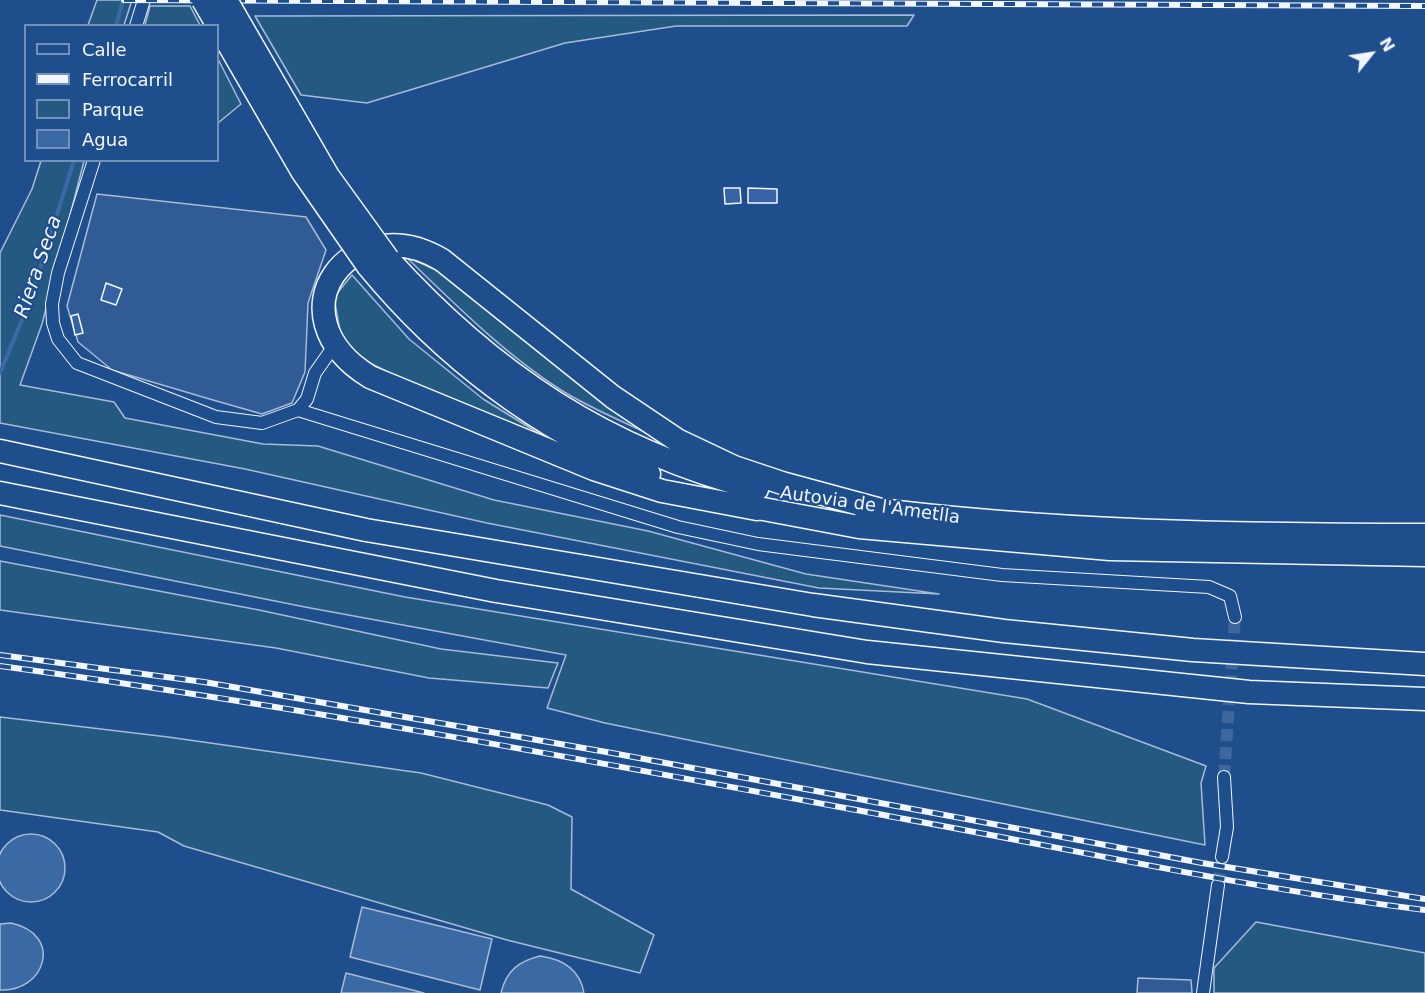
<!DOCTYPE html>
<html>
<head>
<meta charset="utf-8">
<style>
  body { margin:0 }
  #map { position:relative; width:1425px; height:993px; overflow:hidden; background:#1f4e8c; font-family:"DejaVu Sans",sans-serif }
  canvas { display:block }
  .legend { position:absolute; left:24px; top:24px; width:195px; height:138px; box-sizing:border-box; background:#1f4e8c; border:2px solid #7391ba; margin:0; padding:8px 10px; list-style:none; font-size:18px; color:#f2f6ff }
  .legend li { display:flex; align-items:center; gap:12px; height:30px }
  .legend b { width:30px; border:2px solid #7391ba }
  .north { position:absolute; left:1341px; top:24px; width:60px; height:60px; -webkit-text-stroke:4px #1f4e8c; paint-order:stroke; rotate:60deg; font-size:16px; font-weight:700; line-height:24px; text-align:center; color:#f2f6ff }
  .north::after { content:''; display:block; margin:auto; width:21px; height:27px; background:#f2f6ff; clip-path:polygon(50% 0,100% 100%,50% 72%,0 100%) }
</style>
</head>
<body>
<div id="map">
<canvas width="1425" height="993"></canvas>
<ul class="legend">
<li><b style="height:8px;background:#1f4e8c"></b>Calle</li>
<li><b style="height:8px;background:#f2f6ff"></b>Ferrocarril</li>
<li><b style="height:16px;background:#245a82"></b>Parque</li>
<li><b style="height:16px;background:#3b69a3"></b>Agua</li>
</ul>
<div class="north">N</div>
</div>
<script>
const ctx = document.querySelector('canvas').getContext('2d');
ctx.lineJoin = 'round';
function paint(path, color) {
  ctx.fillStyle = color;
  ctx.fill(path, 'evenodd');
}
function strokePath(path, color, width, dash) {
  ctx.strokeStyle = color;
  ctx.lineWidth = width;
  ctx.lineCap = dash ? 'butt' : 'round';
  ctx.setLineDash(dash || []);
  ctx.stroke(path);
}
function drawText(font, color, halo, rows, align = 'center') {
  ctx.font = font + ' "DejaVu Sans",sans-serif';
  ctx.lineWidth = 4.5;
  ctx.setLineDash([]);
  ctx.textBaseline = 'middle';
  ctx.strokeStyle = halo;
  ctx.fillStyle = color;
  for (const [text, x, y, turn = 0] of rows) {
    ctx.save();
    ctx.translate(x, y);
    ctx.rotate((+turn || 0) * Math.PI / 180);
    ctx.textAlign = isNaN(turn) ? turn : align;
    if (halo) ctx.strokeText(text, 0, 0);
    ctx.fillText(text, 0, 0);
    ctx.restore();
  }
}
const green = new Path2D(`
  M 97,0 L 132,0 L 124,25 L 88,25 Z
  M 150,6 L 190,6 L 200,25 L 145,25 Z
  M 914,15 L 907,26 L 676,26 L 565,43 L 367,103 L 301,95 L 255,16 Z
  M 218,59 L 241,104 L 218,123 Z
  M 41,161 L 84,161 L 42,324 L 20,385 L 114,402 L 125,418 L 263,444 L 318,446 L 494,500 L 648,531 L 806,574 L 939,594 L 819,588 L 487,523 L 245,469 L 0,423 L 0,253 L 32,189 Z
  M 405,256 L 436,270 L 481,300 L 659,439 C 627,423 591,409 561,390 C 503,353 454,303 405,256 Z
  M 352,275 L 409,339 L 483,399 L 561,447 L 421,389 L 372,364 L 351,349 L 340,331 L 334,297 Z
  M 0,515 L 405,597 L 1027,699 L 1206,766 L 1201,783 L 1205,845 L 605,723 L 547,708 L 566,655 L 305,607 L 0,546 Z
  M 0,561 L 259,610 L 441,649 L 558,663 L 548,688 L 429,678 L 276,648 L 0,610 Z
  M 0,717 L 168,737 L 421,773 L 548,805 L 572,817 L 571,889 L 654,935 L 640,973 L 507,940 L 184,846 L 158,832 L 0,810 Z
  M 1256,922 L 1425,953 L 1425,993 L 1214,993 L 1214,968 Z`);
const parking = new Path2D(`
  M 97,194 L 306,217 L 326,250 L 308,303 L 305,372 L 292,403 L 262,414 L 206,398 L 112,370 L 78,342 L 67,306 Z
  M 1138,978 L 1191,980 L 1192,993 L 1137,993 Z`);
const water = new Path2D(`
  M-3 868a34 34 0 1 1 68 0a34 34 0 1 1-68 0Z
  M 362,907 L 492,939 L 480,990 L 350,957 Z
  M 11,923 C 65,935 44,993 0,990 L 0,924 Z
  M 540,956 C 562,959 580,969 584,993 L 501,993 C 506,971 519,961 540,956 Z
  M 346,973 L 424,993 L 341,993 Z`);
const stream = new Path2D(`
  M 116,26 L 123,0
  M 0,373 L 31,298 L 74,160`);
const building = new Path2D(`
  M 724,188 L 740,188 L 741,203 L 725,204 Z
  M 748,188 L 777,189 L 777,203 L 748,203 Z
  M 106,283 L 122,289 L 116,305 L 101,300 Z
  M 78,314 L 83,333 L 75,335 L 71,316 Z`);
const streetTunnel = new Path2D(`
  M 1224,777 L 1235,617
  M 1218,885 L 1222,857`);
const street = new Path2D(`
  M 136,26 L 144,0
  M 94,160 L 58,273 L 52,304 L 53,323 L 58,339 L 77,363 L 216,417 L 262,423 L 298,410 L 307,399 L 315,373 L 334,346
  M 298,410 L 678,527 L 758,544 L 1002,575 L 1209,587 L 1230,596 L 1235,617
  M 1222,857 L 1227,827 L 1224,777
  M 1203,993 L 1218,885`);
const highway = new Path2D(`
  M 388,259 C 492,374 607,450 757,489
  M 368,266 C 442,356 540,431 649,474
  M 0,451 L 366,530 L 813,605 L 1004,631 L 1193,650 L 1425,664
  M 0,493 L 496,591 L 867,652 L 1249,692 L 1425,699
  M 742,505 L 859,527 L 1110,549 L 1425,555
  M 864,508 C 1050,532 1237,535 1425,535
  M 757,509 L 662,491 L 594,469 L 370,377 C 269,314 351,206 442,260 L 613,397 L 677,440 L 734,467 L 782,483 L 878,509`);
const rail = new Path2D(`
  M 124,0 L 1425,6
  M 0,655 L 204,682 L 612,753 L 1202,863 L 1425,899
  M 0,666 C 305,707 607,764 910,820 C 1081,851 1252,889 1425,910`);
const highwayBridge = new Path2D(`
  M 203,0 L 302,171 L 368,266
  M 226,0 L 328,176 L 388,259`);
const streetNames = [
  ["Autovia de l'Ametlla",870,506,8]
];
const waterNames = [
  ["Riera Seca",39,267,-71]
];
paint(green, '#245a82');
strokePath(green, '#a8bbd7', 1.5);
paint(parking, '#305b95');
strokePath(parking, '#a8bbd7', 1.5);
paint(water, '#3b69a3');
strokePath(water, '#a8bbd7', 1.5);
strokePath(stream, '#3b69a3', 4);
paint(building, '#3563a3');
strokePath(building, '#f2f6ff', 1.5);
strokePath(streetTunnel, '#3f679d', 12, [12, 6]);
strokePath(street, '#f2f6ff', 14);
strokePath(highway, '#f2f6ff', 25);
strokePath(street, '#1f4e8c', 12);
strokePath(highway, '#1f4e8c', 22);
strokePath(rail, '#f2f6ff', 6);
strokePath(rail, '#1f4e8c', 4, [11]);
strokePath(highwayBridge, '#f2f6ff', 25, []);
strokePath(highwayBridge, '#1f4e8c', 22);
drawText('18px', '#f2f6ff', '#1f4e8c', streetNames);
drawText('italic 20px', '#f2f6ff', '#1f4e8c', waterNames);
</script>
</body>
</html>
